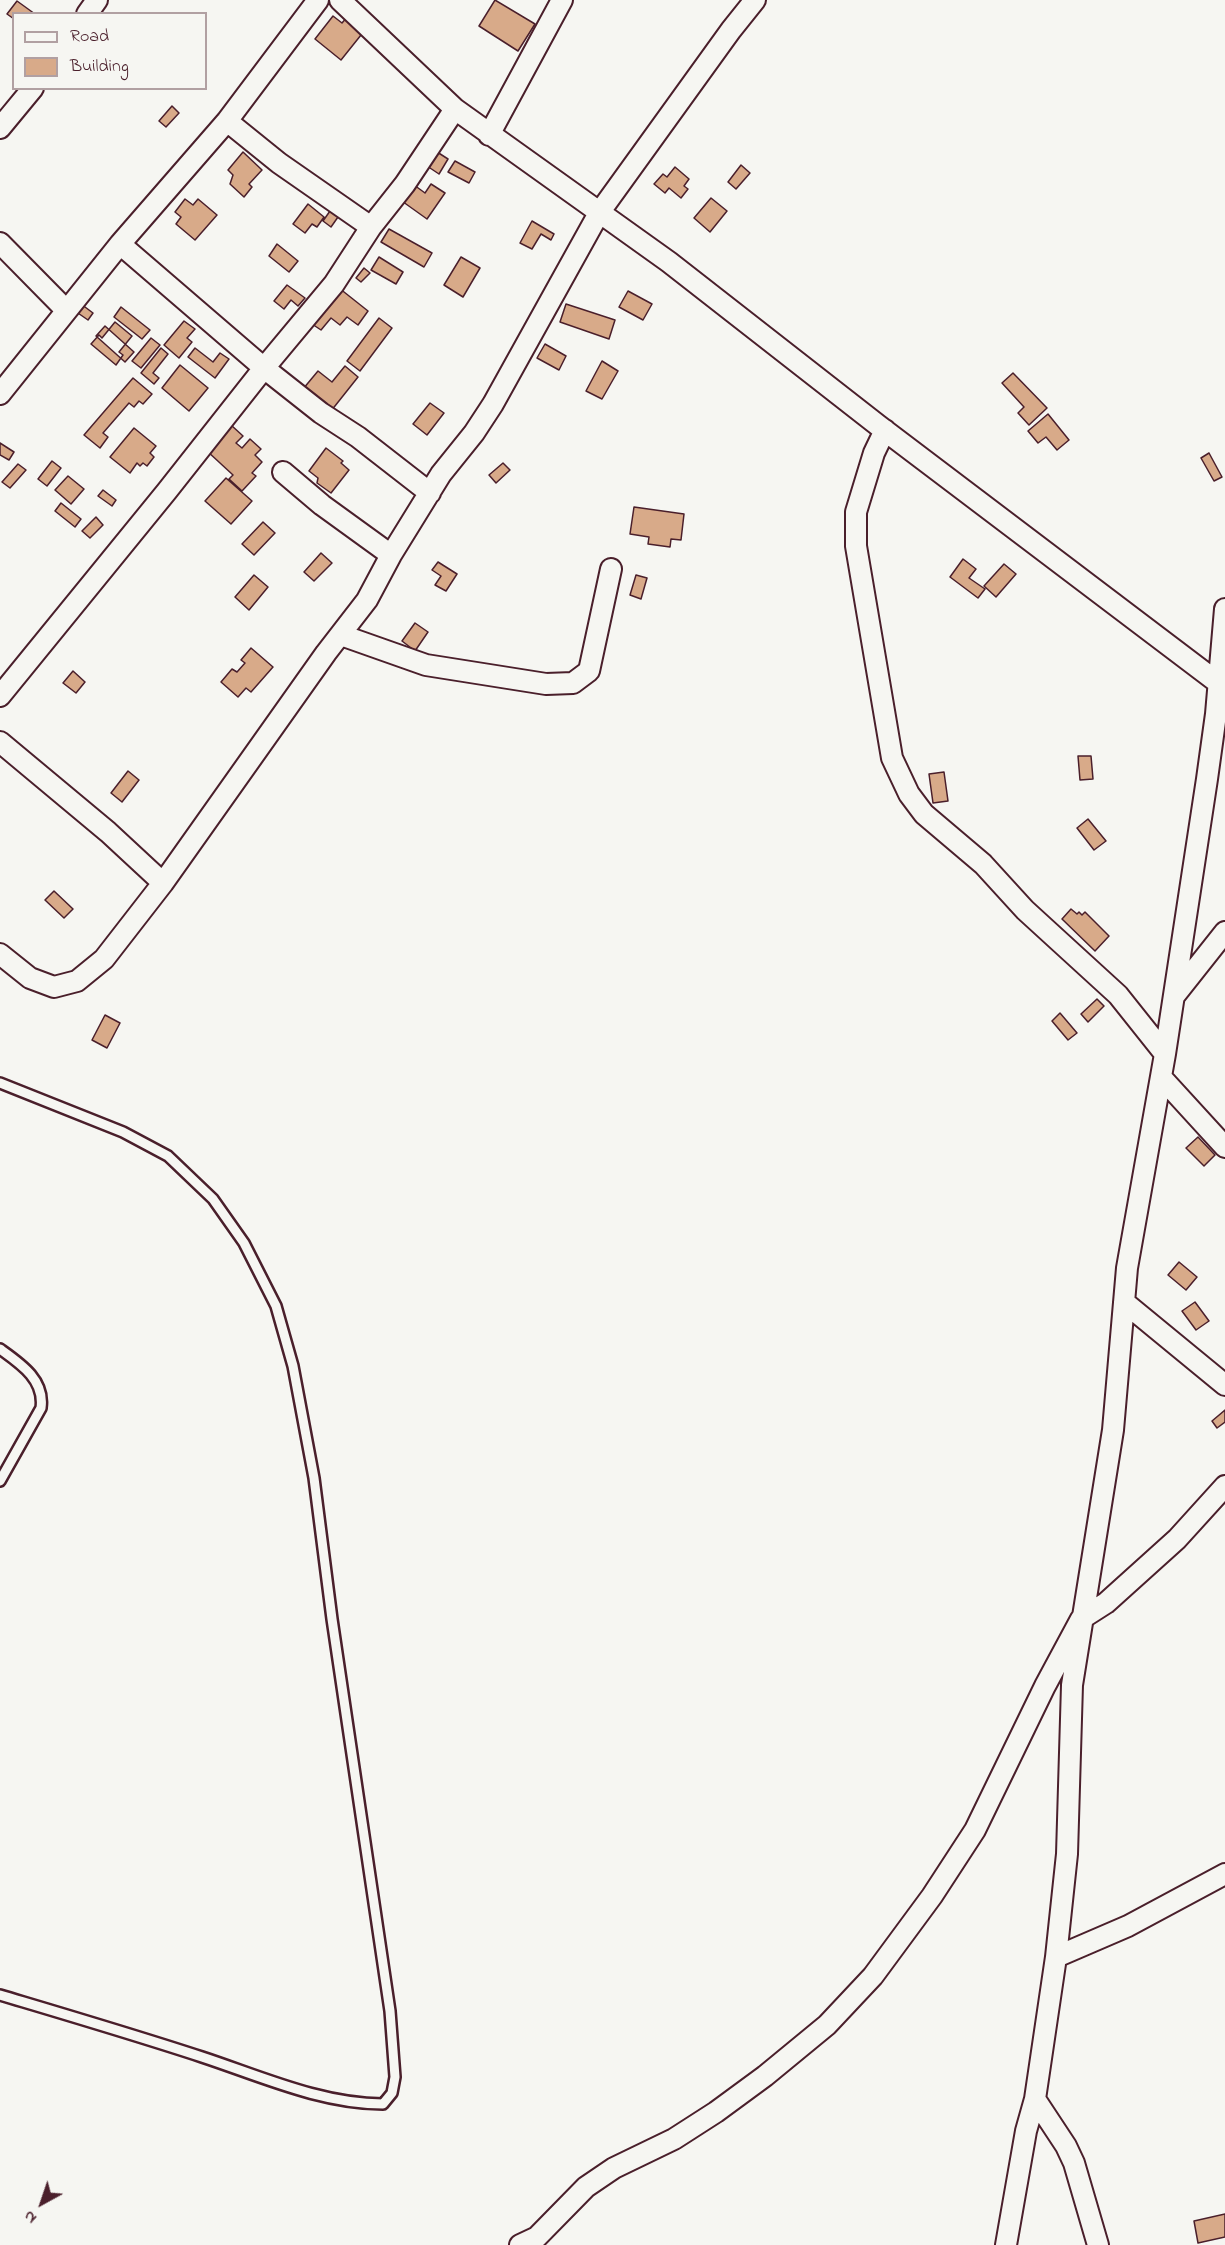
<!DOCTYPE html>
<html>
<head>
<meta charset="utf-8">
<style>
  body { margin:0 }
  #map { position:relative; width:1225px; height:2245px; overflow:hidden; background:#f6f6f2; font-family:"Indie Flower",sans-serif }
  canvas { display:block }
  .legend { position:absolute; left:12px; top:12px; width:195px; height:78px; box-sizing:border-box; background:#f6f6f2; border:2px solid #b1a0a2; margin:0; padding:8px 10px; list-style:none; font-size:18px; color:#4a1f2b }
  .legend li { display:flex; align-items:center; gap:12px; height:30px }
  .legend b { width:30px; border:2px solid #b1a0a2 }
  .north { position:absolute; left:12px; top:2173px; width:60px; height:60px; -webkit-text-stroke:4px #f6f6f2; paint-order:stroke; rotate:220deg; font-size:16px; font-weight:700; line-height:24px; text-align:center; color:#4a1f2b }
  .north::after { content:''; display:block; margin:auto; width:21px; height:27px; background:#4a1f2b; clip-path:polygon(50% 0,100% 100%,50% 72%,0 100%) }
</style>
</head>
<body>
<div id="map">
<canvas width="1225" height="2245"></canvas>
<ul class="legend">
<li><b style="height:8px;background:#f6f6f2"></b>Road</li>
<li><b style="height:16px;background:#d8aa89"></b>Building</li>
</ul>
<div class="north">N</div>
</div>
<script>
const ctx = document.querySelector('canvas').getContext('2d');
ctx.lineJoin = 'round';
function paint(path, color) {
  ctx.fillStyle = color;
  ctx.fill(path, 'evenodd');
}
function strokePath(path, color, width, dash) {
  ctx.strokeStyle = color;
  ctx.lineWidth = width;
  ctx.lineCap = dash ? 'butt' : 'round';
  ctx.setLineDash(dash || []);
  ctx.stroke(path);
}
const building = new Path2D(`
  M 495,0 L 535,24 L 518,51 L 479,26 Z
  M 17,1 L 35,14 L 14,14 L 14,19 L 7,14 Z
  M 333,16 L 342,23 L 348,16 L 365,30 L 341,60 L 315,39 Z
  M 172,106 L 179,113 L 166,127 L 159,121 Z
  M 434,150 L 448,159 L 439,174 L 424,164 Z
  M 243,152 L 262,170 L 249,184 L 252,187 L 244,197 L 230,184 L 233,175 L 228,170 Z
  M 455,161 L 475,172 L 469,183 L 448,172 Z
  M 741,165 L 750,173 L 736,189 L 728,182 Z
  M 675,167 L 689,179 L 684,186 L 688,189 L 681,198 L 669,188 L 665,193 L 654,184 L 663,174 L 667,177 Z
  M 410,182 L 425,193 L 431,184 L 445,193 L 427,219 L 399,199 Z
  M 711,198 L 727,211 L 710,232 L 694,218 Z
  M 185,199 L 193,205 L 198,199 L 217,215 L 195,240 L 176,224 L 181,217 L 175,212 Z
  M 308,204 L 324,217 L 317,227 L 312,224 L 305,233 L 293,224 Z
  M 330,211 L 338,217 L 331,227 L 323,221 Z
  M 532,221 L 554,234 L 551,240 L 541,234 L 532,249 L 520,243 Z
  M 389,229 L 432,253 L 424,267 L 381,242 Z
  M 277,244 L 298,261 L 289,272 L 269,256 Z
  M 379,257 L 403,272 L 396,284 L 371,270 Z
  M 461,257 L 480,268 L 463,297 L 444,285 Z
  M 364,268 L 370,273 L 361,282 L 356,278 Z
  M 287,285 L 305,298 L 298,306 L 291,300 L 284,309 L 274,301 Z
  M 339,288 L 368,311 L 358,325 L 347,317 L 340,325 L 331,318 L 321,330 L 312,324 Z
  M 628,291 L 652,304 L 643,320 L 619,307 Z
  M 81,304 L 93,313 L 88,320 L 75,311 Z
  M 566,304 L 615,320 L 609,339 L 560,322 Z
  M 121,307 L 150,330 L 142,339 L 114,317 Z
  M 379,318 L 392,328 L 360,371 L 347,361 Z
  M 184,321 L 195,329 L 187,338 L 192,342 L 179,358 L 164,345 Z
  M 115,322 L 132,336 L 119,352 L 123,355 L 116,365 L 91,344 L 99,335 L 102,338 Z
  M 105,326 L 134,352 L 125,362 L 96,336 Z
  M 151,338 L 160,345 L 141,368 L 132,361 Z
  M 545,344 L 566,356 L 559,370 L 537,358 Z
  M 161,348 L 168,354 L 153,373 L 159,378 L 154,384 L 141,373 Z
  M 195,348 L 213,362 L 220,353 L 229,359 L 215,378 L 188,357 Z
  M 602,361 L 618,371 L 602,399 L 586,391 Z
  M 180,365 L 208,388 L 189,411 L 162,388 Z
  M 345,366 L 358,377 L 331,411 L 303,389 L 318,371 L 332,382 Z
  M 1013,373 L 1047,408 L 1029,425 L 1018,413 L 1024,407 L 1002,383 Z
  M 133,378 L 152,394 L 143,404 L 139,401 L 134,407 L 129,403 L 103,433 L 108,437 L 100,448 L 84,435 Z
  M 430,403 L 444,413 L 427,435 L 413,424 Z
  M 1048,414 L 1069,440 L 1057,450 L 1046,437 L 1038,443 L 1028,431 Z
  M 231,425 L 243,436 L 236,443 L 242,448 L 250,439 L 261,449 L 255,455 L 262,462 L 252,473 L 256,476 L 242,491 L 229,479 L 233,475 L 207,451 Z
  M 134,428 L 156,446 L 150,453 L 154,457 L 147,466 L 143,463 L 140,466 L 137,463 L 130,473 L 110,457 Z
  M 0,443 L 14,452 L 9,460 L 0,455 Z
  M 326,448 L 343,461 L 341,463 L 349,470 L 331,493 L 317,483 L 318,478 L 309,471 Z
  M 1209,453 L 1222,477 L 1214,481 L 1201,458 Z
  M 52,461 L 61,468 L 47,486 L 38,479 Z
  M 503,463 L 510,470 L 496,483 L 489,475 Z
  M 18,464 L 26,470 L 10,488 L 2,482 Z
  M 68,476 L 84,489 L 71,504 L 55,490 Z
  M 226,478 L 252,501 L 231,524 L 205,501 Z
  M 103,490 L 116,500 L 112,506 L 98,496 Z
  M 61,503 L 81,519 L 75,527 L 55,511 Z
  M 634,507 L 684,514 L 681,540 L 671,539 L 670,547 L 648,544 L 649,537 L 630,534 Z
  M 96,517 L 103,525 L 90,538 L 82,531 Z
  M 263,522 L 275,533 L 254,555 L 242,544 Z
  M 321,553 L 332,563 L 314,581 L 304,572 Z
  M 963,559 L 976,569 L 969,578 L 985,589 L 978,598 L 950,577 Z
  M 438,562 L 457,574 L 446,591 L 435,585 L 441,576 L 432,570 Z
  M 1004,564 L 1016,574 L 996,597 L 984,586 Z
  M 254,575 L 268,587 L 249,610 L 235,597 Z
  M 636,575 L 647,578 L 641,599 L 630,595 Z
  M 415,623 L 428,632 L 415,651 L 402,641 Z
  M 251,648 L 273,667 L 251,692 L 246,688 L 238,697 L 221,682 L 232,669 L 237,672 L 245,663 L 241,660 Z
  M 73,671 L 85,682 L 76,693 L 63,683 Z
  M 1078,756 L 1091,756 L 1093,779 L 1080,780 Z
  M 128,771 L 139,780 L 122,802 L 111,793 Z
  M 944,772 L 948,801 L 933,803 L 929,774 Z
  M 1088,819 L 1106,841 L 1094,850 L 1077,828 Z
  M 54,891 L 73,909 L 64,918 L 45,900 Z
  M 1071,909 L 1077,914 L 1079,912 L 1082,915 L 1085,912 L 1109,936 L 1095,951 L 1062,919 Z
  M 1097,999 L 1104,1006 L 1088,1022 L 1081,1014 Z
  M 1060,1013 L 1077,1033 L 1068,1040 L 1052,1021 Z
  M 105,1015 L 120,1023 L 107,1048 L 92,1040 Z
  M 1198,1137 L 1215,1155 L 1204,1166 L 1186,1148 Z
  M 1179,1262 L 1197,1277 L 1186,1290 L 1168,1275 Z
  M 1195,1302 L 1209,1321 L 1196,1330 L 1182,1311 Z
  M 1225,1410 L 1225,1422 L 1217,1428 L 1212,1421 Z
  M 1225,2214 L 1225,2237 L 1198,2243 L 1194,2221 Z`);
const lane = new Path2D(`
  M 0,1083 L 123,1132 L 168,1156 L 213,1199 L 244,1243 L 276,1306 L 293,1366 L 314,1478 L 332,1619 L 390,2011 L 395,2077 L 392,2093 L 383,2104 C 321,2104 260,2076 202,2057 C 135,2035 67,2015 0,1995
  M 0,1349 C 21,1364 45,1380 41,1408 L 0,1481`);
const street = new Path2D(`
  M 340,0 L 455,109 L 669,262 L 879,426 L 1225,688
  M 87,14 L 97,0
  M 227,121 L 279,163 L 371,227
  M 0,128 L 33,88
  M 489,135 L 562,0
  M 0,243 L 66,310
  M 120,244 L 264,368 L 321,413 L 358,437 L 430,493
  M 0,394 L 120,244 L 227,121 L 318,0
  M 885,430 L 874,453 L 856,512 L 856,546 L 892,758 L 909,794 L 924,814 L 983,864 L 1025,910 L 1118,995 L 1165,1054
  M 283,472 L 322,505 L 391,555
  M 341,635 L 426,665 L 546,684 L 573,683 L 589,671 L 611,569
  M 0,696 L 167,491 L 264,368 L 334,284 L 371,227 L 405,184 L 455,109
  M 0,742 L 108,832 L 163,883
  M 0,954 L 30,978 L 54,987 L 77,981 L 104,959 L 163,883 L 326,653 L 367,600 L 391,555 L 441,474 L 474,433 L 493,404 L 599,213 L 731,30 L 755,0
  M 1175,995 L 1225,932
  M 1161,1077 L 1225,1147
  M 1124,1302 L 1225,1385
  M 1056,1957 L 1128,1926 L 1225,1874
  M 1035,2099 L 1066,2146 L 1074,2163 L 1098,2245
  M 520,2245 L 537,2237 L 586,2187 L 614,2168 L 674,2139 L 716,2112 L 765,2076 L 827,2025 L 873,1976 L 932,1896 L 975,1830 L 1045,1686 L 1081,1619 L 1106,1603 L 1177,1539 L 1225,1486
  M 1006,2245 L 1026,2131 L 1035,2099 L 1056,1957 L 1067,1854 L 1072,1685 L 1113,1430 L 1127,1268 L 1165,1054 L 1207,779 L 1216,714 L 1225,609`);
paint(building, '#d8aa89');
strokePath(building, '#4a1f2b', 1.5);
strokePath(lane, '#4a1f2b', 14);
strokePath(street, '#4a1f2b', 24);
strokePath(lane, '#f6f6f2', 9);
strokePath(street, '#f6f6f2', 20);
</script>
</body>
</html>
